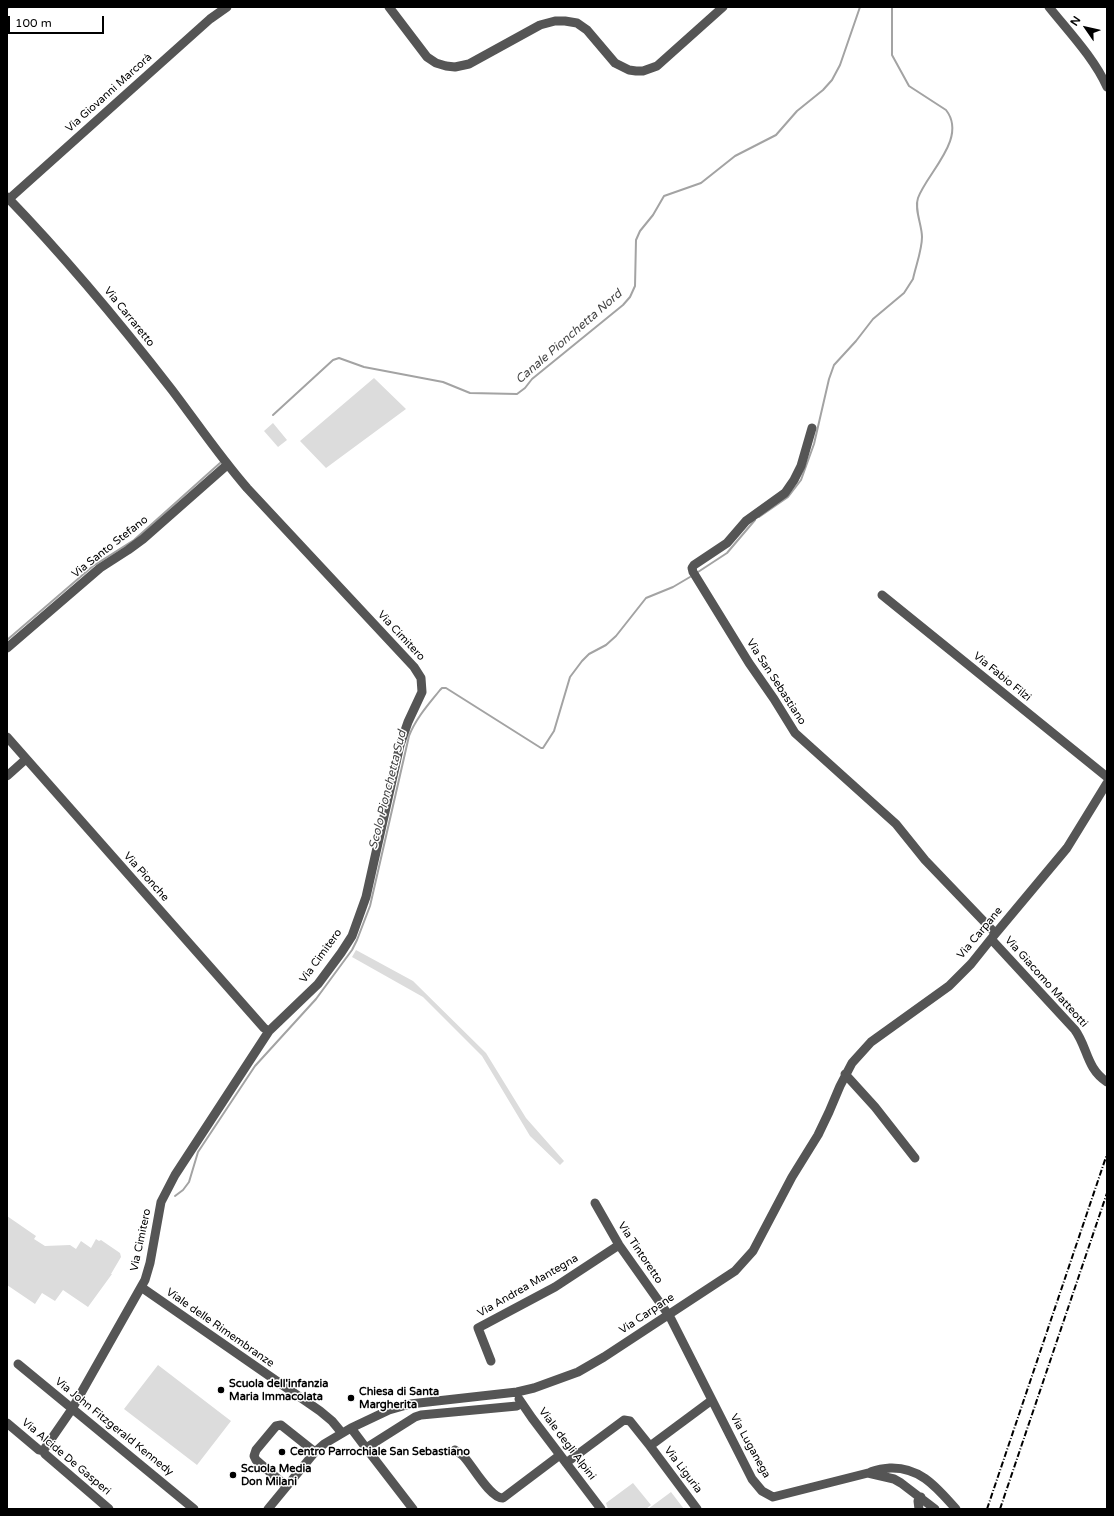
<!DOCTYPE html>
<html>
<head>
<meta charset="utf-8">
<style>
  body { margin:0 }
  #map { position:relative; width:1114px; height:1516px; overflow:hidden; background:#fff; font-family:"Varela Round",sans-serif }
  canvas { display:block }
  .frame { position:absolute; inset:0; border:8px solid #000; pointer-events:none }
  .north { position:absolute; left:1066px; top:8px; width:40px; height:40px; -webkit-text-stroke:3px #fff; paint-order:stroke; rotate:304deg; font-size:11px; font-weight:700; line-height:16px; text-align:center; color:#000 }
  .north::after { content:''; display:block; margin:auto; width:14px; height:18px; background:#000; clip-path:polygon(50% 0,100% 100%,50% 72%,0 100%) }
  .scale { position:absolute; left:8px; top:16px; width:96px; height:18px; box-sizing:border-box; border:2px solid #000; border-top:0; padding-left:5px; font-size:12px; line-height:14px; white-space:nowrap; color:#000; -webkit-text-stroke:3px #fff; paint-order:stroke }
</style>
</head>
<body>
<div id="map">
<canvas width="1114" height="1516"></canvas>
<div class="frame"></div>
<div class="north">N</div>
<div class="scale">100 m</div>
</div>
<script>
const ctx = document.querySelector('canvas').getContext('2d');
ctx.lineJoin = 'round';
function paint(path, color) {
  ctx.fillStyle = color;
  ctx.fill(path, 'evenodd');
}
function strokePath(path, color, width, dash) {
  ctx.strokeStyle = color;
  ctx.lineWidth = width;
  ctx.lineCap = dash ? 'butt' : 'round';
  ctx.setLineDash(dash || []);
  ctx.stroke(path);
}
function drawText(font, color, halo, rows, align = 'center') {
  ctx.font = font + ' "Varela Round",sans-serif';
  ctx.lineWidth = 3;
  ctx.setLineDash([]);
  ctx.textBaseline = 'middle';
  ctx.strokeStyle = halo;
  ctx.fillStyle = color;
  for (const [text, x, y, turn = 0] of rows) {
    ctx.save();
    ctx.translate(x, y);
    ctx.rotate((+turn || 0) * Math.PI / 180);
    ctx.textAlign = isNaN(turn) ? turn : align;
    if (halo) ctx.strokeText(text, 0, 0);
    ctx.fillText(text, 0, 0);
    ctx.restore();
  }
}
const green = new Path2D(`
  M 374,378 L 406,409 L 326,468 L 300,441 Z
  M 273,423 L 287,440 L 278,447 L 264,431 Z
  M 356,950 L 413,981 L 486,1053 L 526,1118 L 564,1161 L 560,1165 L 530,1136 L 482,1056 L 423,997 L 352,957 Z
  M 7,1216 L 36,1236 L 34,1239 L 45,1246 L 70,1245 L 76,1249 L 81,1241 L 91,1248 L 96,1239 L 99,1241 L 101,1240 L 120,1253 L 121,1257 L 111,1274 L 112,1274 L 88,1307 L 63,1290 L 55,1301 L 42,1293 L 35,1304 L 7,1285 Z
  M 158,1365 L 231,1421 L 197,1465 L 124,1409 Z
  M 633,1483 L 651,1505 L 646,1509 L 608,1509 L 606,1503 Z
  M 671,1492 L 684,1509 L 648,1509 Z`);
const stream = new Path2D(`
  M 7,8 L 9,7
  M 273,415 L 333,360 L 339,358 L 364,367 L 443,382 L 470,393 L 517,394 L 525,388 L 532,379 L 623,305 L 630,297 L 635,286 L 636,240 L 640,231 L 653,215 L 664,196 L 701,183 L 735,156 L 776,135 L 797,111 L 823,90 L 832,80 L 840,65 L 860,7
  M 759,517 L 788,497 L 801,480 L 814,444 L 829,379 L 834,365 L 856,341 L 873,319 L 904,293 L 913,279 C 916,265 922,250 922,237 C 922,225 914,209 918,198 C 927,173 968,138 946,110 L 909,86 L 892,55 L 892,7
  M 698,572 L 727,553 L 755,520
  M 7,640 L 93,566 L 134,540 L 220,463
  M 175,1196 L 183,1190 L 189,1182 L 198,1152 L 255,1066 L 316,999 L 352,950 L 357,940 L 370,906 L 409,736 C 416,718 429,704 440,690 L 442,688 L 446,688 L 541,748 L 543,748 L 554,731 L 570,677 L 582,661 L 589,654 L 606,645 L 616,636 L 646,598 L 673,587 L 690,577`);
const minor = new Path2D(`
  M 389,7 L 427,57 L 436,63 L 446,66 L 455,67 L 469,64 L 540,25 L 555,21 L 565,21 L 577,23 L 587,30 L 615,63 L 629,70 L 636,71 L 643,71 L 657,66 L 723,7
  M 1049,7 C 1069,32 1094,58 1107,87
  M 7,197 C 66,258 120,323 172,390 C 197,423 220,457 247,488 L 414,667 L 421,678 L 422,692 L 408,722 L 400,745 L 366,897 L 352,936 L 341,953 L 318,984 L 269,1031 L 175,1175 L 161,1202 L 150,1263 L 145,1280 L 72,1409 L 43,1451
  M 9,199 L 210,19 L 227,7
  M 812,428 L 801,466 L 794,480 L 785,493 L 746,521 L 727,543 L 694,565 L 692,568 L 693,572 L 749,663 L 774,699 L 795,733 L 896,824 L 925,860 L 995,933
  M 882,595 L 1107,777
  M 7,648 L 100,568 L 128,550 L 143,539 L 227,465
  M 7,737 L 264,1028 L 269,1031
  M 7,776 L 26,759
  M 991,939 L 1075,1030 C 1088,1048 1086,1068 1107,1082
  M 845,1074 L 875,1107 L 915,1158
  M 595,1203 L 619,1245 L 670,1317 L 752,1479 L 762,1491 L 773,1497 L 868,1473 L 894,1479 L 901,1483 L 935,1509
  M 141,1287 L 320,1411 L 332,1421 L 342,1433
  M 491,1361 L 478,1328 L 555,1287 L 619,1245
  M 18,1364 L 194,1509
  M 519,1399 L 532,1418 L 601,1509
  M 7,1423 L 39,1450 L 43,1451 L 45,1454 L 109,1509
  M 351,1428 L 366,1448 L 413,1509
  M 650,1446 L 697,1509
  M 366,1448 L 415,1417 L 421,1415 L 517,1406 L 521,1403
  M 455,1450 C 459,1453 463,1455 465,1458 C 473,1467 491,1499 503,1498 L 560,1455
  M 566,1463 L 624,1420 L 630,1421 L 650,1446 L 712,1400
  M 869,1473 C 876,1469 883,1469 890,1468 C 921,1467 937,1488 956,1509
  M 286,1486 L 256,1460 L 254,1456 L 256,1450 L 276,1426 L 281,1425 L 315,1452
  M 268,1509 L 315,1452 L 324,1444 L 351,1428 L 389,1410 L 410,1404 L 517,1392 L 534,1388 L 578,1372 L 604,1357 L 735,1271 L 753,1251 L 792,1177 L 818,1135 L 829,1112 L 840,1086 L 852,1063 L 871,1042 L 949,986 L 971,964 L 991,939 L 1067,848 L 1107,783
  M 919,1509 L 918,1501 L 921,1497`);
const rail = new Path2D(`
  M 987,1509 L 1107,1154
  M 1000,1509 L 1107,1193`);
const markers = [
  [221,1390,4,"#000"],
  [351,1398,4,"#000"],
  [282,1452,4,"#000"],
  [233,1475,4,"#000"]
];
const streetNames = [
  ["Via Giovanni Marcorà",109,93,-42],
  ["Via Carraretto",129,317,51],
  ["Via Santo Stefano",110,547,-38],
  ["Via Cimitero",401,636,47],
  ["Via Fabio Filzi",1002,677,39],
  ["Via San Sebastiano",776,682,57],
  ["Via Pionche",146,877,48],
  ["Via Carpane",980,933,-50],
  ["Via Cimitero",321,956,-54],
  ["Via Giacomo Matteotti",1046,982,48],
  ["Via Cimitero",141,1240,-78],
  ["Via Tintoretto",640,1253,56],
  ["Via Andrea Mantegna",528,1286,-30],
  ["Via Carpane",647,1314,-34],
  ["Viale delle Rimembranze",220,1328,35],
  ["Via John Fitzgerald Kennedy",114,1427,39],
  ["Viale degli Alpini",567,1444,53],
  ["Via Luganega",750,1446,61],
  ["Via Alcide De Gasperi",66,1457,40],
  ["Via Liguria",683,1470,53]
];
const poiNames = [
  ["Scuola dell'infanzia",229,1384],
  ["Maria Immacolata",229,1397],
  ["Chiesa di Santa",359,1392],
  ["Margherita",359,1405],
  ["Centro Parrochiale San Sebastiano",290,1452],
  ["Scuola Media",241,1469],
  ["Don Milani",241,1482]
];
const waterNames = [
  ["Canale Pionchetta Nord",569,337,-41],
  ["Scolo Pionchetta Sud",388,790,-76]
];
paint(green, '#dcdcdc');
strokePath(stream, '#a3a3a3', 2);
strokePath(minor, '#555', 9);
strokePath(rail, '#000', 2, [6, 2, 1, 2]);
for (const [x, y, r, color] of markers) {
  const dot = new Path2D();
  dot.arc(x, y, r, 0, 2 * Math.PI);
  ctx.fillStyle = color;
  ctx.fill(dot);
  strokePath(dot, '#fff', 1.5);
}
drawText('11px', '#000', '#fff', streetNames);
drawText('bold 11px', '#000', '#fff', poiNames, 'left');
drawText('italic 12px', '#444', '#fff', waterNames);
</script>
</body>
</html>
